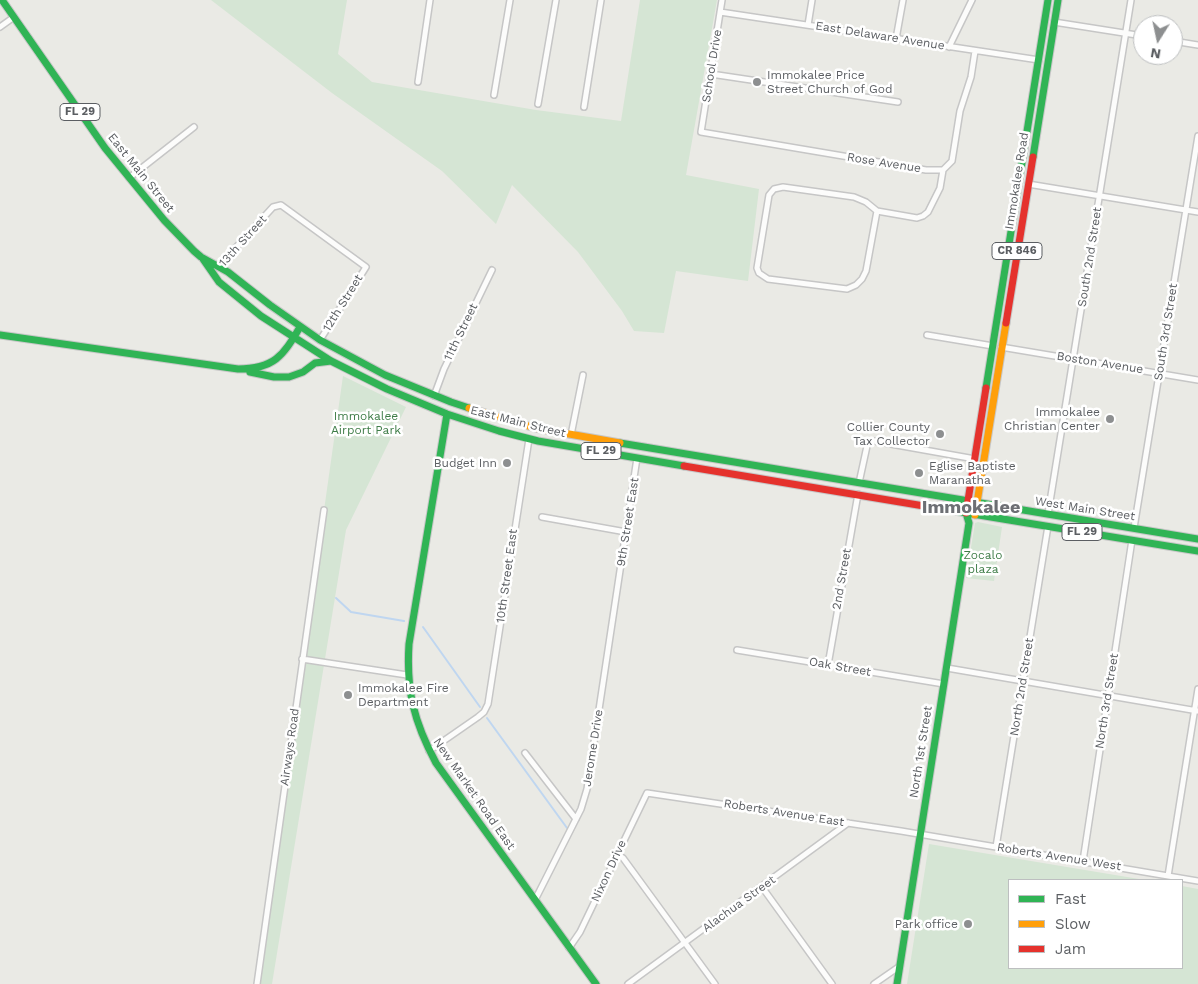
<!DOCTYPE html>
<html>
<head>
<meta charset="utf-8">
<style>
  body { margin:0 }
  #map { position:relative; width:1198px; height:984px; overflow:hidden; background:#eaeae5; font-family:"Work Sans",sans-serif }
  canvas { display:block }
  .legend { position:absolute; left:1008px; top:879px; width:175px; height:90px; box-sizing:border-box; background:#fff; border:1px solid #bdbfc0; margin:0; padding:6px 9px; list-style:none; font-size:15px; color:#5b5e62 }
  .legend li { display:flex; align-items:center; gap:10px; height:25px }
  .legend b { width:25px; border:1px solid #bdbfc0 }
  .north { position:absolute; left:1133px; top:15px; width:50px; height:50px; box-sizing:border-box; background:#fff; border:1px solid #bdbfc0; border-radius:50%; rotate:190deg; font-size:14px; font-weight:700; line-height:20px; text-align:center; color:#5b5e62 }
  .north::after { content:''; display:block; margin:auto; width:18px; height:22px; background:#8d8f90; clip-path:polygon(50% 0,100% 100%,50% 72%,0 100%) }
</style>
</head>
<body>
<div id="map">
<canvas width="1198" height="984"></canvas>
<ul class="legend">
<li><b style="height:6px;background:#30b455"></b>Fast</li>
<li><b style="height:6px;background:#ff9f0a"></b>Slow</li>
<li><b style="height:6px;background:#e5322d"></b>Jam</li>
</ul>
<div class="north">N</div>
</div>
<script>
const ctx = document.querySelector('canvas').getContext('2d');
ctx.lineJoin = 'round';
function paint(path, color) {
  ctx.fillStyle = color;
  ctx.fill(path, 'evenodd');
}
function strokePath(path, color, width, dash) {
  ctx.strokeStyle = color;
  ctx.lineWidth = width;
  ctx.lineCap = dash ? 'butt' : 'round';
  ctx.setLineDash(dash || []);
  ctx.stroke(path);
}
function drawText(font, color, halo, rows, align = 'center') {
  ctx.font = font + ' "Work Sans",sans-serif';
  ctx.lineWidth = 5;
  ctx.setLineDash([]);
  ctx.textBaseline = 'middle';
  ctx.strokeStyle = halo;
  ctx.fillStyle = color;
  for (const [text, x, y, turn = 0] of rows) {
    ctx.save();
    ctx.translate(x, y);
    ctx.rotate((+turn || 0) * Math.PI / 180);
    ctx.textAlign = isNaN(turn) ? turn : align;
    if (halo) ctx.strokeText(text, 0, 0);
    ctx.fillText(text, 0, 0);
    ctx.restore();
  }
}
const green = new Path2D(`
  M 211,0 L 347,0 L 338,54 L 372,82 L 536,110 L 621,121 L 640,0 L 717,0 L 686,175 L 759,189 L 748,281 L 676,271 L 664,333 L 634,331 L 622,311 L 578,252 L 512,185 L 496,224 L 442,171 L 332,93 Z
  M 343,376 L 406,407 L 346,530 L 272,984 L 257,984 Z
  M 978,522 L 1002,527 L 994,581 L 966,578 L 975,523 Z
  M 929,844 L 1145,880 L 1009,880 L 1009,968 L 1182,968 L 1182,886 L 1198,889 L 1198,984 L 907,984 Z`);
const stream = new Path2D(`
  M 336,598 L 351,612 L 404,621
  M 423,627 L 480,707
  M 487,718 L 567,828`);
const street = new Path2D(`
  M 722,0 L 701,132 L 926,170 L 943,170 L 952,161 L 960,111 L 971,77 L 975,51
  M 720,12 L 1039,60
  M 1054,22 L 1143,36
  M 808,25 L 812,0
  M 0,27 L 14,17
  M 896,39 L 903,0
  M 1173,41 L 1198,45
  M 949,47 L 972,0
  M 711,74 L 898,102
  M 418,82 L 430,0
  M 494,95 L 510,0
  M 538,104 L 556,0
  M 584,107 L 601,0
  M 129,178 L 194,127
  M 1028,184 L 1198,212
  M 877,211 L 866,271 L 862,279 L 856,285 L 847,289 L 768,279 L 759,273 L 757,268 L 769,195 L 774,189 L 783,187 L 854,197 L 866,202 L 877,211 L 917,218 L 923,216 L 928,212 L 940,188 L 943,170
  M 218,267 L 273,207 L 281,205 L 366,267 L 320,340
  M 927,335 L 993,346
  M 1001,347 L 1198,380
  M 434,396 L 444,369 L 492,270
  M 571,435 L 583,375
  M 859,483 L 867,446 L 870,443 L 874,441 L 975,459
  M 1048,514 L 1131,0
  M 542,517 L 626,532
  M 1134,528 L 1198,136
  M 737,650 L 944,684
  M 302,659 L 407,675
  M 828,665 L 858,494
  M 947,668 L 1198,711
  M 429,751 L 478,717 L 484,712 L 488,704 L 529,439
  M 525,753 L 576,819
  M 996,847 L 1048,526
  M 617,854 L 623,858 L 715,984
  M 1083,861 L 1132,540
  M 1168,876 L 1198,689
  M 762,887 L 832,984
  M 535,900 L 581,809 L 587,789 L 637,458
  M 569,948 L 580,932 L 647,793 L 901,831 L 1198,881
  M 257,984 L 324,510
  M 628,984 L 848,823
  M 874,984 L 900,966`);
const fast = new Path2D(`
  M 2,0 L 105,148 L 164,220 L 194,251 L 201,257 L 228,272 L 270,305 L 320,340 L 385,375 L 451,402 L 469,408
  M 1033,157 L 1058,0
  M 203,259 L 219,282 L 261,316 L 331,361 L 387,389 L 447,414 L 499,431 L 538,441 L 684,466
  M 0,335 L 238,369 C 274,369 283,356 300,327
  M 250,372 L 274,377 L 289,377 L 303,372 L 315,363 L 331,361
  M 986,388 L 1048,0
  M 447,414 L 409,644 C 406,691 414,722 436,763 L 596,984
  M 620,443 L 1198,539
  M 936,508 L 1198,551
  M 897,984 L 969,523 L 966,513`);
const slow = new Path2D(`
  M 469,408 L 535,428 L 620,443
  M 975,515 L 1006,323`);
const jam = new Path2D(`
  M 1006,323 L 1033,157
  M 684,466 L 936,508
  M 966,513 L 986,388`);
const markers = [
  [757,82,5,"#8d8f90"],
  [1110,419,5,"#8d8f90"],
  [940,434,5,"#8d8f90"],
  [507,463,5,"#8d8f90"],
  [919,473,5,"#8d8f90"],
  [348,695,5,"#8d8f90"],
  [968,924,5,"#8d8f90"]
];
const shields = [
  [80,112,40],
  [1017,251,50],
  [601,451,40],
  [1082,532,40]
];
const shieldNames = [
  ["FL 29",80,112],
  ["CR 846",1017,251],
  ["FL 29",601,451],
  ["FL 29",1082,532]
];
const streetNames = [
  ["East Delaware Avenue",880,36,9],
  ["School Drive",712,66,-81],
  ["Rose Avenue",884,163,9],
  ["East Main Street",141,173,51],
  ["Immokalee Road",1017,181,-81],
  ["13th Street",243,241,-48],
  ["South 2nd Street",1090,257,-81],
  ["12th Street",343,303,-58],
  ["11th Street",461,332,-64],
  ["South 3rd Street",1166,332,-81],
  ["Boston Avenue",1100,363,9],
  ["East Main Street",518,422,14],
  ["West Main Street",1085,509,9],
  ["9th Street East",628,522,-81],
  ["10th Street East",507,576,-82],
  ["2nd Street",842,579,-80],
  ["Oak Street",840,667,10],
  ["North 2nd Street",1022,687,-81],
  ["North 3rd Street",1107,701,-81],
  ["Airways Road",290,747,-82],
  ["Jerome Drive",593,748,-81],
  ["North 1st Street",921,752,-81],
  ["New Market Road East",474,794,55],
  ["Roberts Avenue East",784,813,9],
  ["Roberts Avenue West",1059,857,9],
  ["Nixon Drive",609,871,-65],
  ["Alachua Street",739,904,-36]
];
const poiNames = [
  ["Immokalee Price",767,75,"left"],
  ["Street Church of God",767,89,"left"],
  ["Immokalee",1100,412],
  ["Christian Center",1100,426],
  ["Collier County",930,427],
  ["Tax Collector",930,441],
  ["Budget Inn",497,463],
  ["Eglise Baptiste",929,466,"left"],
  ["Maranatha",929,480,"left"],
  ["Immokalee Fire",358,688,"left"],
  ["Department",358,702,"left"],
  ["Park office",958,924]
];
const parkNames = [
  ["Immokalee",366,416],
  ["Airport Park",366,430],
  ["Zocalo",983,555],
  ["plaza",983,569]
];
const districtNames = [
  ["Immokalee",971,508]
];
paint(green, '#d5e5d4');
strokePath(stream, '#bfd6f0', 2);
strokePath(street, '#c6c6c6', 8);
strokePath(fast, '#c7c7c7', 9);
strokePath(slow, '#c7c7c7', 9);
strokePath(jam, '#c7c7c7', 9);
strokePath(street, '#fcfcfb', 5);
strokePath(fast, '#30b455', 7);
strokePath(slow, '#ff9f0a', 7);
strokePath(jam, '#e5322d', 7);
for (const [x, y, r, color] of markers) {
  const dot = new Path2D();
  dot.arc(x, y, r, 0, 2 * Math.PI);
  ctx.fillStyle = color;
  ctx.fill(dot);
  strokePath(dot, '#fff', 2);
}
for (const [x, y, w] of shields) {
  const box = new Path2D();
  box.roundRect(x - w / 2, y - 8.5, w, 17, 4);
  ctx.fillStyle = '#fff';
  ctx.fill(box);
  strokePath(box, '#5b5e62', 1);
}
drawText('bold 11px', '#5b5e62', null, shieldNames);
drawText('12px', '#5b5e62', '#fff', streetNames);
drawText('12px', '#5b5e62', '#fff', poiNames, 'right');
drawText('12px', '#3f7d48', '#fff', parkNames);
drawText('bold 18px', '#6d6f74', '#fff', districtNames);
</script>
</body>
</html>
